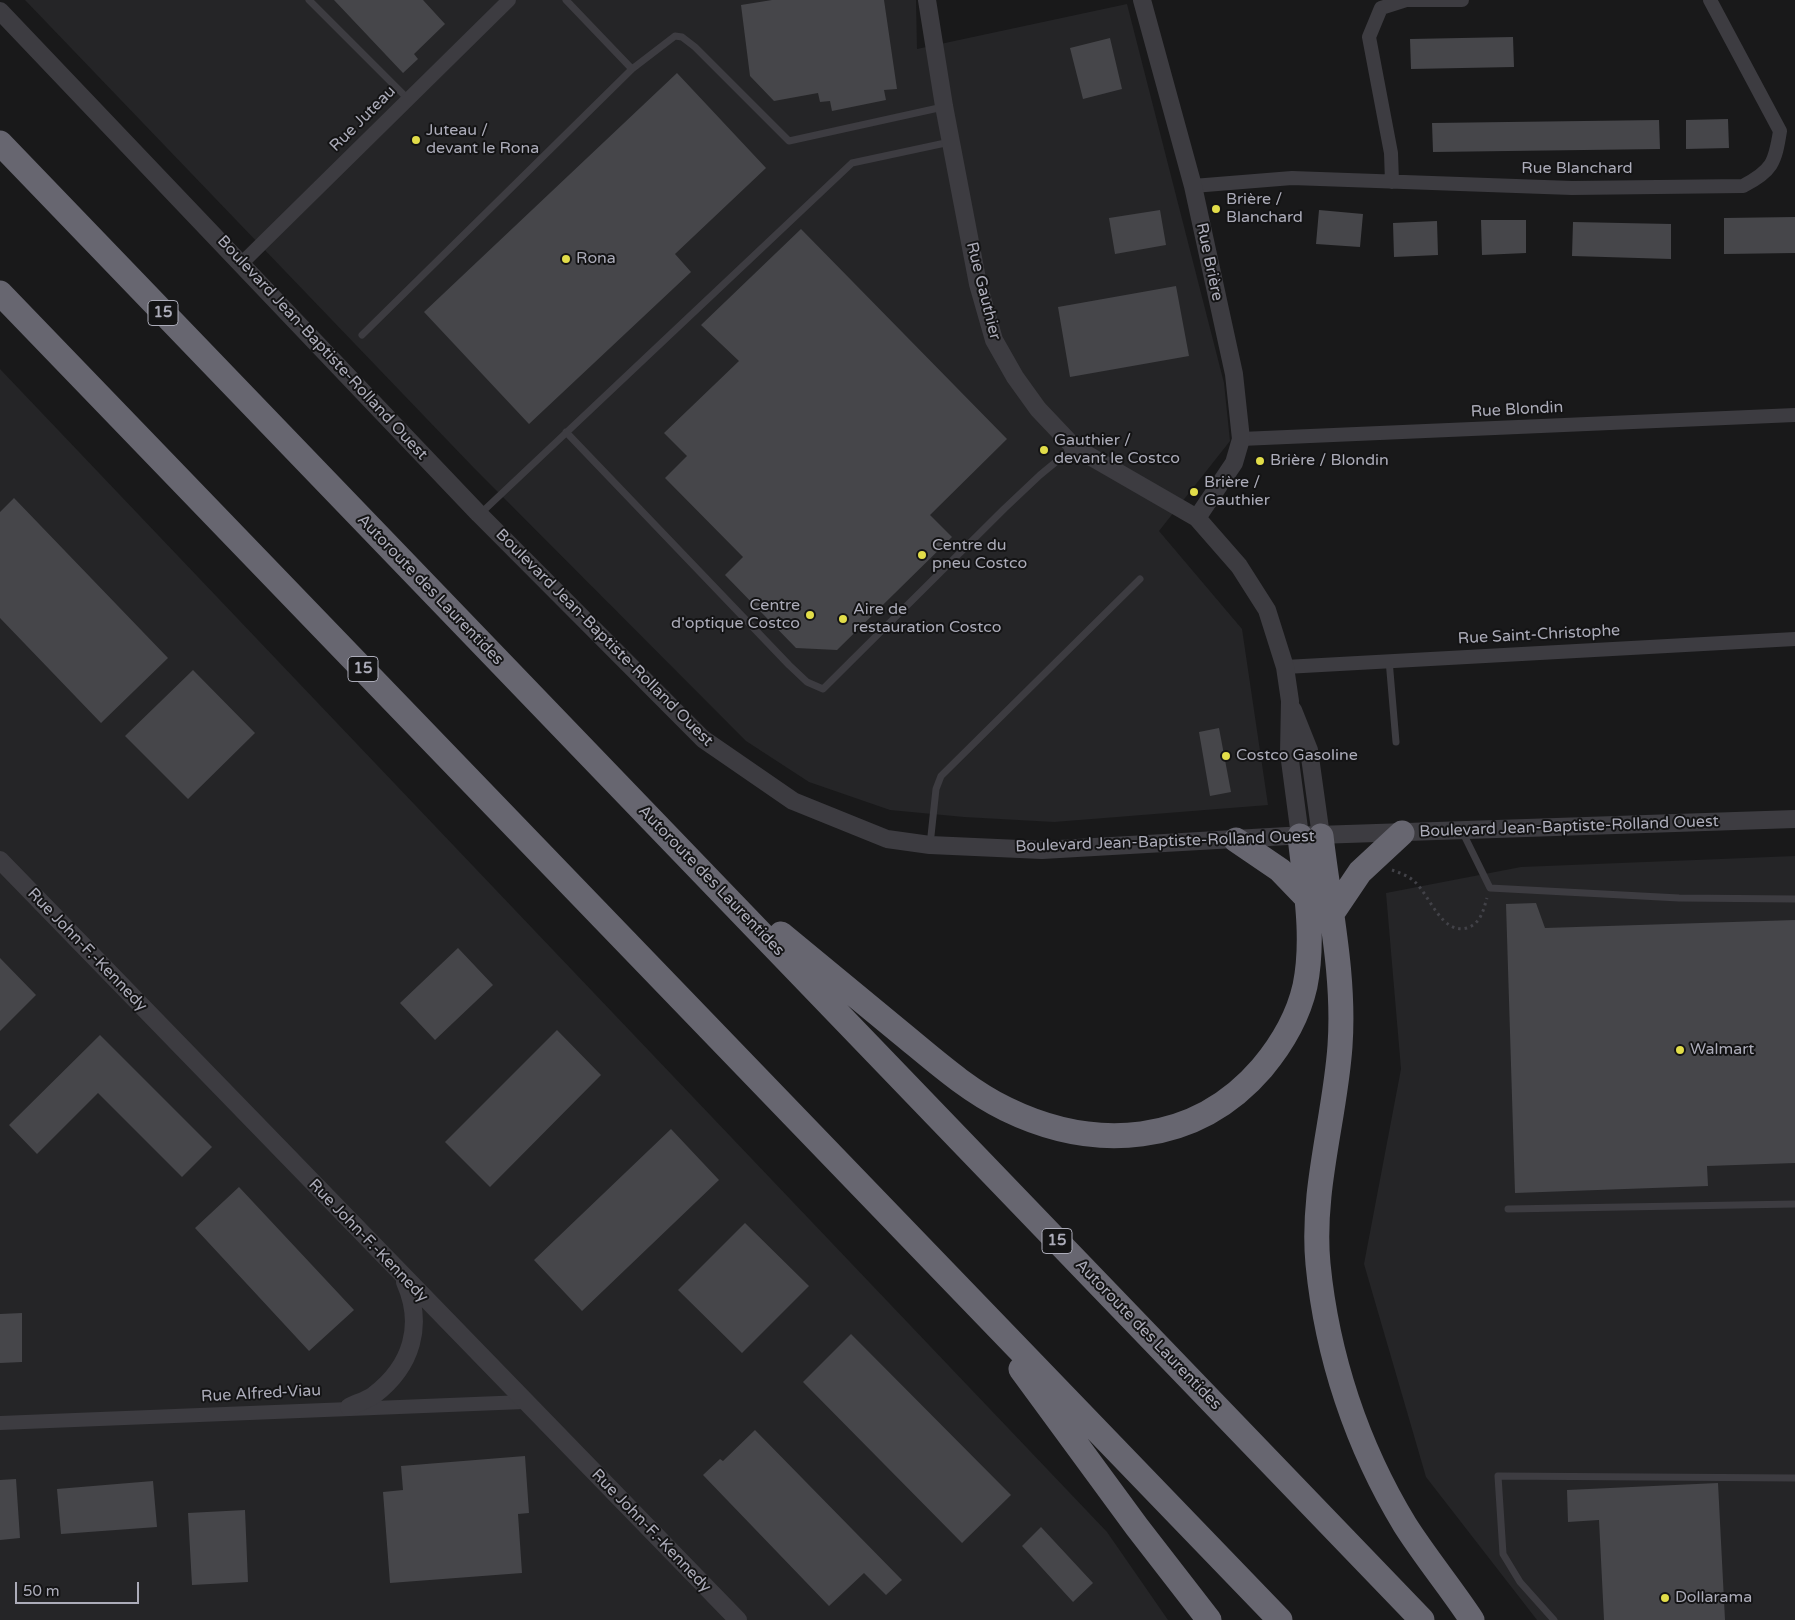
<!DOCTYPE html>
<html>
<head>
<meta charset="utf-8">
<style>
  body { margin:0 }
  #map { position:relative; width:1795px; height:1620px; overflow:hidden; background:#19191a; font-family:"Varela Round",sans-serif }
  canvas { display:block }
  .scale { position:absolute; left:15px; top:1582px; width:124px; height:22px; box-sizing:border-box; border:2px solid #acacb9; border-top:0; padding-left:6px; font-size:15px; line-height:18px; white-space:nowrap; color:#acacb9; -webkit-text-stroke:4px #141415; paint-order:stroke }
</style>
</head>
<body>
<div id="map">
<canvas width="1795" height="1620"></canvas>
<div class="scale">50 m</div>
</div>
<script>
const ctx = document.querySelector('canvas').getContext('2d');
ctx.lineJoin = 'round';
function paint(path, color) {
  ctx.fillStyle = color;
  ctx.fill(path, 'evenodd');
}
function strokePath(path, color, width, dash) {
  ctx.strokeStyle = color;
  ctx.lineWidth = width;
  ctx.lineCap = dash ? 'butt' : 'round';
  ctx.setLineDash(dash || []);
  ctx.stroke(path);
}
function drawText(font, color, halo, rows, align = 'center') {
  ctx.font = font + ' "Varela Round",sans-serif';
  ctx.lineWidth = 4;
  ctx.setLineDash([]);
  ctx.textBaseline = 'middle';
  ctx.strokeStyle = halo;
  ctx.fillStyle = color;
  for (const [text, x, y, turn = 0] of rows) {
    ctx.save();
    ctx.translate(x, y);
    ctx.rotate((+turn || 0) * Math.PI / 180);
    ctx.textAlign = isNaN(turn) ? turn : align;
    if (halo) ctx.strokeText(text, 0, 0);
    ctx.fillText(text, 0, 0);
    ctx.restore();
  }
}
const built = new Path2D(`
  M 25,0 L 916,0 L 917,49 L 1127,4 L 1224,383 L 1230,441 L 1159,531 L 1242,629 L 1268,805 L 1054,822 L 964,817 L 890,810 L 809,782 L 746,741 L 473,467 Z
  M 0,369 L 1107,1532 L 1168,1620 L 0,1620 Z
  M 1795,856 L 1795,1620 L 1537,1620 L 1426,1477 L 1364,1264 L 1401,1069 L 1386,893 L 1521,867 Z`);
const building = new Path2D(`
  M 334,0 L 423,0 L 445,24 L 414,54 L 418,59 L 403,73 Z
  M 772,0 L 884,0 L 897,89 L 884,90 L 886,100 L 832,111 L 830,101 L 820,102 L 818,93 L 774,101 L 750,76 L 741,5 Z
  M 1513,37 L 1514,67 L 1411,69 L 1410,39 Z
  M 1110,38 L 1122,89 L 1083,99 L 1070,48 Z
  M 677,73 L 766,168 L 675,254 L 691,272 L 529,424 L 424,312 Z
  M 1728,119 L 1729,148 L 1686,149 L 1686,120 Z
  M 1659,120 L 1660,149 L 1433,152 L 1432,123 Z
  M 1160,210 L 1166,245 L 1115,254 L 1109,218 Z
  M 1319,210 L 1363,214 L 1360,247 L 1316,244 Z
  M 1795,217 L 1795,253 L 1724,254 L 1724,218 Z
  M 1481,220 L 1526,220 L 1526,253 L 1482,255 Z
  M 1437,221 L 1438,255 L 1394,257 L 1393,223 Z
  M 1573,222 L 1671,224 L 1671,259 L 1572,256 Z
  M 801,229 L 1007,439 L 930,515 L 952,537 L 837,650 L 796,648 L 725,575 L 743,557 L 665,478 L 687,456 L 664,433 L 739,361 L 701,325 Z
  M 1176,286 L 1189,356 L 1070,377 L 1058,307 Z
  M 14,498 L 168,658 L 101,723 L 0,618 L 0,512 Z
  M 193,670 L 255,733 L 188,799 L 125,736 Z
  M 1219,728 L 1231,792 L 1210,796 L 1199,732 Z
  M 1536,903 L 1545,928 L 1795,920 L 1795,1163 L 1707,1166 L 1708,1186 L 1515,1193 L 1506,904 Z
  M 458,948 L 493,985 L 435,1040 L 400,1003 Z
  M 0,958 L 36,995 L 0,1031 Z
  M 557,1030 L 601,1075 L 490,1187 L 445,1142 Z
  M 100,1035 L 212,1147 L 182,1177 L 98,1093 L 37,1154 L 9,1125 Z
  M 671,1129 L 719,1180 L 582,1311 L 534,1260 Z
  M 239,1187 L 354,1310 L 309,1351 L 195,1228 Z
  M 745,1223 L 809,1286 L 742,1353 L 678,1290 Z
  M 22,1313 L 22,1362 L 0,1363 L 0,1314 Z
  M 851,1334 L 1011,1495 L 962,1543 L 803,1382 Z
  M 755,1430 L 902,1580 L 886,1595 L 864,1573 L 829,1606 L 703,1475 L 720,1459 L 723,1461 Z
  M 525,1456 L 529,1513 L 518,1514 L 522,1573 L 390,1583 L 383,1492 L 403,1490 L 401,1466 Z
  M 16,1479 L 20,1538 L 0,1540 L 0,1480 Z
  M 153,1481 L 157,1527 L 61,1534 L 57,1489 Z
  M 1718,1483 L 1725,1620 L 1604,1620 L 1599,1520 L 1568,1522 L 1567,1490 Z
  M 245,1510 L 248,1582 L 192,1585 L 188,1513 Z
  M 1041,1527 L 1093,1583 L 1073,1602 L 1022,1546 Z`);
const path = new Path2D(`
  M 1392,870 C 1400,873 1409,876 1415,882 C 1430,896 1442,935 1467,928 C 1481,923 1483,911 1487,898`);
const service = new Path2D(`
  M 309,0 L 408,99
  M 566,0 L 632,69
  M 362,335 L 632,69 L 675,36 L 682,37 L 695,47 L 789,141 L 943,107
  M 566,432 L 789,665 L 807,682 L 823,689 L 1004,509 L 1040,475 L 1074,447
  M 480,514 L 852,163 L 950,142
  M 1389,660 L 1396,742
  M 1462,831 L 1490,888 L 1679,898 L 1795,899
  M 930,845 L 936,789 L 941,776 L 1140,579
  M 1508,1209 L 1795,1204
  M 1554,1620 L 1520,1582 L 1503,1554 L 1498,1476 L 1795,1478`);
const minor = new Path2D(`
  M 1392,182 L 1391,153 L 1369,37 L 1381,8 L 1406,0 L 1462,0
  M 1193,186 L 1292,178 L 1572,188 L 1743,186 C 1772,171 1775,163 1780,131 L 1710,0
  M 242,263 L 509,0
  M 1241,439 L 1795,415
  M 1285,667 L 1795,639
  M 0,1423 L 524,1402`);
const tertiary = new Path2D(`
  M 927,0 L 944,106 L 978,284 L 994,340 L 1015,377 L 1038,409 L 1074,447 L 1197,518 L 1239,566 L 1267,610 L 1285,667 L 1290,701 L 1289,753 L 1300,836
  M 1142,0 L 1193,186 L 1234,374 L 1241,439 L 1234,463 L 1197,518
  M 0,11 L 479,514 L 703,739 L 793,801 L 887,839 L 930,845 L 1042,850 L 1287,836 L 1795,819
  M 1293,710 L 1309,750 L 1321,836
  M 0,860 L 738,1620
  M 349,1407 C 357,1403 367,1400 374,1395 C 412,1366 424,1325 405,1282`);
const motorway = new Path2D(`
  M 0,143 L 1422,1620
  M 0,293 L 1280,1620
  M 1321,836 C 1329,906 1345,975 1340,1046 C 1335,1118 1311,1191 1318,1264 C 1327,1356 1357,1446 1405,1525 C 1426,1558 1451,1588 1472,1620
  M 1236,840 L 1280,870 L 1305,896
  M 1333,912 L 1360,872 L 1402,833
  M 781,934 C 821,967 861,1000 901,1033 C 934,1060 967,1090 1006,1109 C 1094,1152 1195,1146 1262,1068 C 1282,1044 1298,1017 1305,986 C 1315,937 1305,884 1300,836
  M 1021,1369 L 1137,1527 L 1209,1620`);
const markers = [
  [416,140,5,"#e2dd49"],
  [1216,209,5,"#e2dd49"],
  [566,259,5,"#e2dd49"],
  [1044,450,5,"#e2dd49"],
  [1260,461,5,"#e2dd49"],
  [1194,492,5,"#e2dd49"],
  [922,555,5,"#e2dd49"],
  [810,615,5,"#e2dd49"],
  [843,619,5,"#e2dd49"],
  [1226,756,5,"#e2dd49"],
  [1680,1050,5,"#e2dd49"],
  [1665,1598,5,"#e2dd49"]
];
const shields = [
  [163,313,30],
  [363,669,30],
  [1057,1241,30]
];
const shieldNames = [
  ["15",163,313],
  ["15",363,669],
  ["15",1057,1241]
];
const streetNames = [
  ["Rue Juteau",363,119,-45],
  ["Rue Blanchard",1577,169],
  ["Rue Brière",1209,262,78],
  ["Rue Gauthier",983,291,76],
  ["Boulevard Jean-Baptiste-Rolland Ouest",322,348,47],
  ["Rue Blondin",1517,410,-3],
  ["Autoroute des Laurentides",430,590,46],
  ["Rue Saint-Christophe",1539,635,-3],
  ["Boulevard Jean-Baptiste-Rolland Ouest",604,638,45],
  ["Boulevard Jean-Baptiste-Rolland Ouest",1569,827,-2],
  ["Boulevard Jean-Baptiste-Rolland Ouest",1165,842,-2],
  ["Autoroute des Laurentides",711,881,46],
  ["Rue John-F.-Kennedy",87,950,46],
  ["Rue John-F.-Kennedy",368,1241,46],
  ["Autoroute des Laurentides",1148,1335,46],
  ["Rue Alfred-Viau",261,1394,-3],
  ["Rue John-F.-Kennedy",651,1531,46]
];
const poiNames = [
  ["Juteau /",426,131],
  ["devant le Rona",426,149],
  ["Brière /",1226,200],
  ["Blanchard",1226,218],
  ["Rona",576,259],
  ["Gauthier /",1054,441],
  ["devant le Costco",1054,459],
  ["Brière / Blondin",1270,461],
  ["Brière /",1204,483],
  ["Gauthier",1204,501],
  ["Centre du",932,546],
  ["pneu Costco",932,564],
  ["Centre",800,606,"right"],
  ["d'optique Costco",800,624,"right"],
  ["Aire de",853,610],
  ["restauration Costco",853,628],
  ["Costco Gasoline",1236,756],
  ["Walmart",1690,1050],
  ["Dollarama",1675,1598]
];
paint(built, '#252527');
paint(building, '#46464a');
strokePath(path, '#424248', 3, [2.5, 4]);
strokePath(service, '#3d3c41', 7);
strokePath(minor, '#3d3c41', 14);
strokePath(tertiary, '#3d3c41', 18);
strokePath(motorway, '#676670', 25);
for (const [x, y, r, color] of markers) {
  const dot = new Path2D();
  dot.arc(x, y, r, 0, 2 * Math.PI);
  ctx.fillStyle = color;
  ctx.fill(dot);
  strokePath(dot, '#141415', 2);
}
for (const [x, y, w] of shields) {
  const box = new Path2D();
  box.roundRect(x - w / 2, y - 12.5, w, 25, 4);
  ctx.fillStyle = '#141415';
  ctx.fill(box);
  strokePath(box, '#acacb9', 1);
}
drawText('bold 15px', '#acacb9', null, shieldNames);
drawText('16px', '#acacb9', '#141415', streetNames);
drawText('16px', '#acacb9', '#141415', poiNames, 'left');
</script>
</body>
</html>
